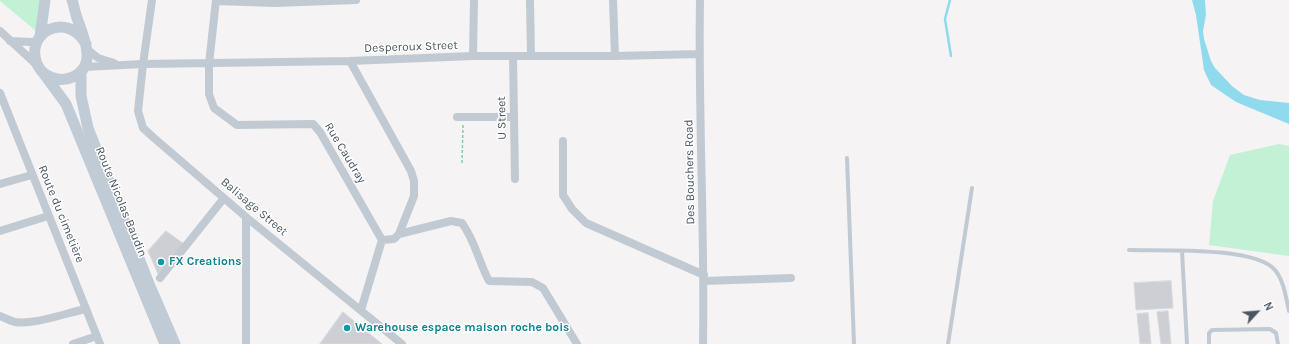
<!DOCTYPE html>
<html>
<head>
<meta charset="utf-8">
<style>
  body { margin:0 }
  #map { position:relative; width:1289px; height:344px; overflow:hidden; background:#f5f3f3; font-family:Karla,sans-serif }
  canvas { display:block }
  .north { position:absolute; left:1237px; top:292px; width:40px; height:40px; -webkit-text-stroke:3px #fff; paint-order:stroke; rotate:64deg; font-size:11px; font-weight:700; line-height:16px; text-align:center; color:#4a5661 }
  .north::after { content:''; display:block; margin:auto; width:14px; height:18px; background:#4a5661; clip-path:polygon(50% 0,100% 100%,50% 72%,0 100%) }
</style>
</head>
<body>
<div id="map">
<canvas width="1289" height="344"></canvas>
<div class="north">N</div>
</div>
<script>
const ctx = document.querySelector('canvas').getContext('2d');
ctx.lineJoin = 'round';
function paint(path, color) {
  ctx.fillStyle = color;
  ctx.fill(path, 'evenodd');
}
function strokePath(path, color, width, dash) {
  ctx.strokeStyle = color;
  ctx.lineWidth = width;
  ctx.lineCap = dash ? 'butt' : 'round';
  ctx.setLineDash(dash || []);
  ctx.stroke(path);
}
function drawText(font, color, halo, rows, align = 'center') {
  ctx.font = font + ' Karla,sans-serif';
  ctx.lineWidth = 3;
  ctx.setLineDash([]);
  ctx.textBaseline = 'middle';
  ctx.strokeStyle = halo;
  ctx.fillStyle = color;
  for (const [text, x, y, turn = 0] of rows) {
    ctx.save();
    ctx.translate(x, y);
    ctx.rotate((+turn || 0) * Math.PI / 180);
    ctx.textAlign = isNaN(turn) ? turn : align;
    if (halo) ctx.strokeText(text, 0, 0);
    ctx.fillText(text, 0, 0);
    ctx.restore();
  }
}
const green = new Path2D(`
  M 0,0 L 40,0 L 36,31 L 0,1 Z
  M 1279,144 L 1289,146 L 1289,256 L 1209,245 L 1213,201 L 1230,155 Z`);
const water = new Path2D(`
  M 1192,0 L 1205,0 L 1206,15 L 1203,31 L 1204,39 L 1211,61 L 1215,68 L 1232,86 L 1244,95 L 1260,100 L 1289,103 L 1289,124 L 1236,102 L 1211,85 L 1204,70 L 1196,15 Z`);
const stream = new Path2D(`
  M 950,0 L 945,19 L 951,56`);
const building = new Path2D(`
  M 166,231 L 184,244 L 158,274 L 148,251 Z
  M 1171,281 L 1173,308 L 1136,310 L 1134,283 Z
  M 1168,311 L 1171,344 L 1161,344 L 1157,312 Z
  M 343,312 L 382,344 L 320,344 Z
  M 1148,313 L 1151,344 L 1140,344 L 1137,314 Z`);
const path = new Path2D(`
  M 462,163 L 463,125`);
const lane = new Path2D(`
  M 847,158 L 854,344
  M 1129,250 C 1161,251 1254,246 1275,270 C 1284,281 1286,298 1289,311
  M 1182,251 L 1187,344
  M 948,344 L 972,188
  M 1209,344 L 1209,333 L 1212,330 L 1270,329 L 1276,333 L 1278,344`);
const street = new Path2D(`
  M 152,0 L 143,64 L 138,111 L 143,128 L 154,138 L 246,217 L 402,344
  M 216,0 L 209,64 L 209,94 L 214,108 L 237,125 L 313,124 L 320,132 L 382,240 L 361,310
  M 530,0 L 531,56
  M 613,0 L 615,56
  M 700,0 C 698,115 705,229 703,344
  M 216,1 L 275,3 L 356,0
  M 0,31 L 38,66
  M 10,41 L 31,42 L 38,41
  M 87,49 L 98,58 L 114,63
  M 473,56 L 474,0
  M 513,56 L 515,179
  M 350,61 L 411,171 L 414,181 L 414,196 L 399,234 L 394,239 L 382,240
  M 84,67 L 143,64 L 350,61 L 473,56 L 615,56 L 699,54
  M 0,93 L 100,344
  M 457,117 L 514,117
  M 563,141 L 563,195 L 572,209 L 586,223 L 704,275
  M 0,184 L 32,175
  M 0,231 L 48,216
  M 399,234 L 451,221 L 462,223 C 475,241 479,262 489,281 L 532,282 L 543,288 L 577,344
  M 160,278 L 224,198
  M 704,281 L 791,278
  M 0,316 C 5,318 10,321 15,322 C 34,325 66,313 86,309
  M 73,344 L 97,336
  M 246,344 L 246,217`);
const secondary = new Path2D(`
  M 72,0 C 74,6 75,12 77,18 C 84,38 99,68 70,78 C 62,81 54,79 47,75 C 42,73 39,68 37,64 C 24,31 68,11 86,44
  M 40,37 L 45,0
  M 81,71 L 81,96 L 88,128 L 149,284 L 175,344
  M 44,74 L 66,104 L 165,344`);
const markers = [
  [161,262,4,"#0f9aa8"],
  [347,328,4,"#0f9aa8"]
];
const streetNames = [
  ["Desperoux Street",411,47,-2],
  ["U Street",502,118,-91],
  ["Rue Caudray",345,153,59],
  ["Des Bouchers Road",690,172,-91],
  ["Route Nicolas Baudin",121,202,68],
  ["Balisage Street",254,207,40],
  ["Route du cimetière",61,214,68]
];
const cultureNames = [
  ["FX Creations",169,262],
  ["Warehouse espace maison roche bois",355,328]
];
paint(green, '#c3f1d5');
paint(water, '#90daee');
strokePath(stream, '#90daee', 2.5);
paint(building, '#cdcfd5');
strokePath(building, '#d7d9de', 1);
strokePath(path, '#7ad0a6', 1.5, [3, 2]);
strokePath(lane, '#c1cad2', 4);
strokePath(street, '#c1cad2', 8);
strokePath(secondary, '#c1cbd6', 11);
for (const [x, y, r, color] of markers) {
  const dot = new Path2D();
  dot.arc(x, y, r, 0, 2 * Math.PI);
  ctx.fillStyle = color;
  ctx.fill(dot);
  strokePath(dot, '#fff', 1.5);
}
drawText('12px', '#4a5661', '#fff', streetNames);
drawText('bold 12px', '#0d838f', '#fff', cultureNames, 'left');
</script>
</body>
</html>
